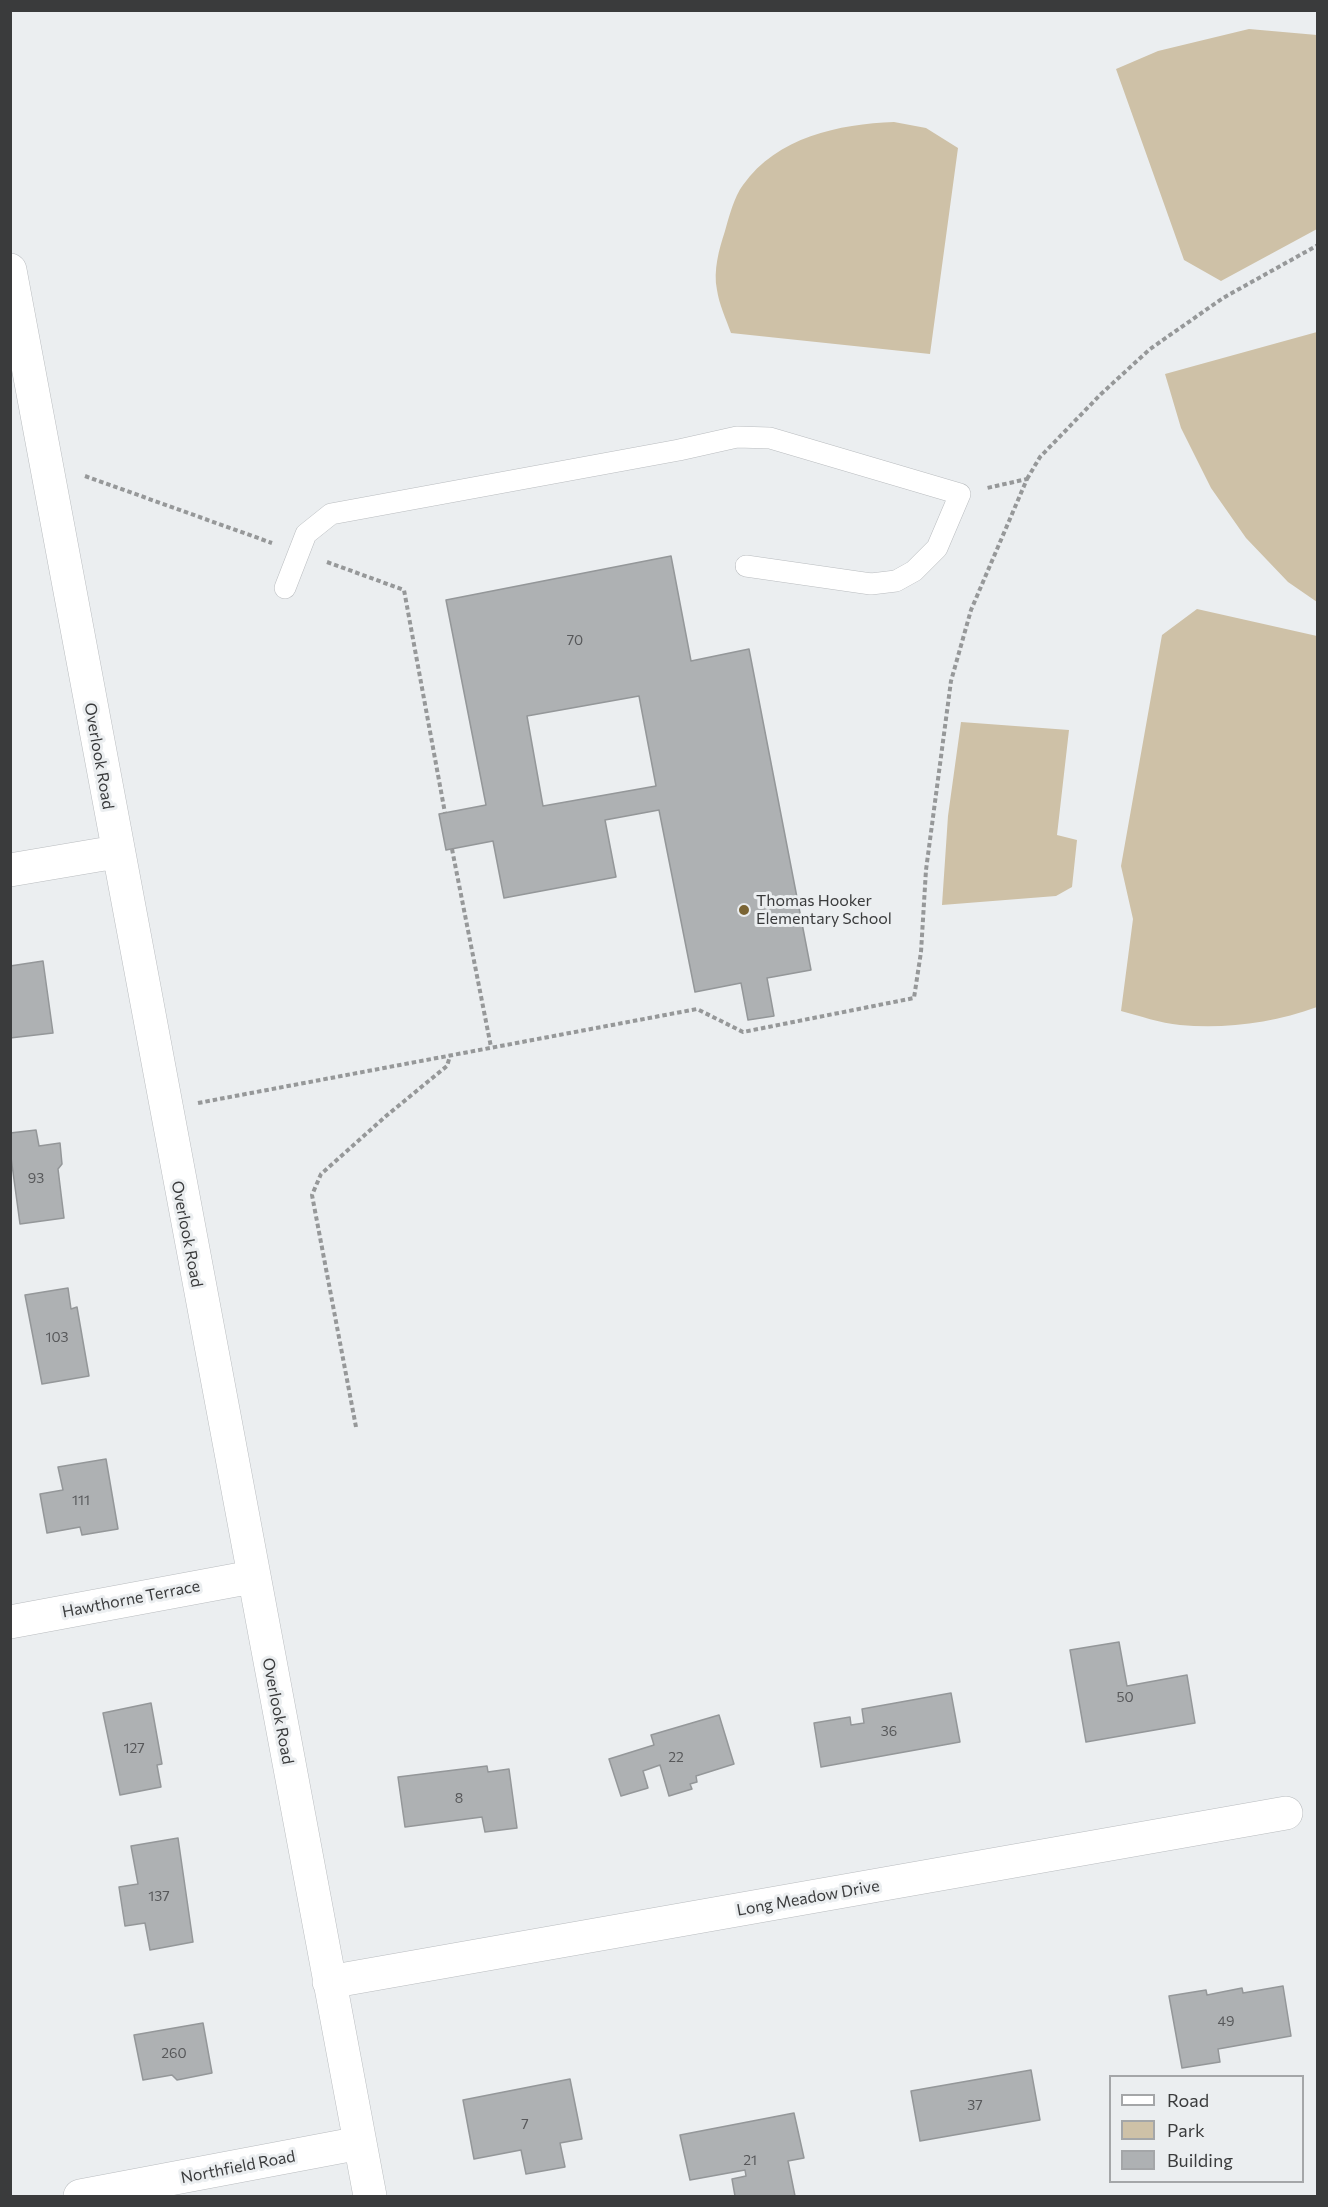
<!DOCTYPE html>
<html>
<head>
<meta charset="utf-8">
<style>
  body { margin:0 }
  #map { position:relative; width:1328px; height:2207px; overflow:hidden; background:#ebeef0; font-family:Commissioner,sans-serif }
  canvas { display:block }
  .frame { position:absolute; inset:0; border:12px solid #3a3b3c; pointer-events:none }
  .legend { position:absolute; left:1109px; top:2075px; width:195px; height:108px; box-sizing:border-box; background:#ebeef0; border:2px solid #a4a6a8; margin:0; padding:8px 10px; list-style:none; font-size:18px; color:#3a3b3c }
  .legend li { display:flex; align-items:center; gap:12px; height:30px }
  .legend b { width:30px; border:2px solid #a4a6a8 }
</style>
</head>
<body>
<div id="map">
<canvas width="1328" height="2207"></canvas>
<div class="frame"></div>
<ul class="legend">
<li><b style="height:8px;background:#fff"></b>Road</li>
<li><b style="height:16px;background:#cec1a7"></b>Park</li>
<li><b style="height:16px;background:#aeb1b3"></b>Building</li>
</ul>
</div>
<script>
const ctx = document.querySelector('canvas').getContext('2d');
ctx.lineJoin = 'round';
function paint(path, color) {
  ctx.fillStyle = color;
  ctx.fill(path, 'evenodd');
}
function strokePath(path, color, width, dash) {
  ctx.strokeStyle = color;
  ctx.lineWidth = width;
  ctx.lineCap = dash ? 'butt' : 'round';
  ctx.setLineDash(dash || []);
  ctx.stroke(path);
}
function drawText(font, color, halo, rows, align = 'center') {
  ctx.font = font + ' Commissioner,sans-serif';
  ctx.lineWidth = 6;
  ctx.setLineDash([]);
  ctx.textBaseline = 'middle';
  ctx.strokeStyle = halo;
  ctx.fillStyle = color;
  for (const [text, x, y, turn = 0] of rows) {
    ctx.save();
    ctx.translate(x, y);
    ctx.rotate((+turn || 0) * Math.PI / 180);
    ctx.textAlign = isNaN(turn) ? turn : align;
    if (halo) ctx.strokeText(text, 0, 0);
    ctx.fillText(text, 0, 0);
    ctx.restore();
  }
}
const green = new Path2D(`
  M 1249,29 L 1317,35 L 1317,229 L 1221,281 L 1184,260 L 1116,69 L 1158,51 Z
  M 894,122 L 926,128 L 958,148 L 930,354 L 731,333 C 726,319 719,304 717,290 C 713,271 719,249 725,231 C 729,217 734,197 743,185 C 777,137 839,124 894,122 Z
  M 1317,332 L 1318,332 L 1317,602 L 1288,582 L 1246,538 L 1211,488 L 1181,428 L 1165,374 Z
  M 1197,609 L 1317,636 L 1317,1007 C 1273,1023 1226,1029 1180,1025 C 1160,1023 1140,1016 1121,1011 L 1133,919 L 1121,866 L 1162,635 Z
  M 961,722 L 1069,730 L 1057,835 L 1077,840 L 1072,887 L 1056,896 L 942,905 L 948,816 Z`);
const building = new Path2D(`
  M 671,556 L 691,661 L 749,649 L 811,970 L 767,978 L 774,1016 L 748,1020 L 741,983 L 695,992 L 659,810 L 605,820 L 616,877 L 504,898 L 493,841 L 446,850 L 439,814 L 486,805 L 446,600 ZM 639,696 L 656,786 L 543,806 L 527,716 Z
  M 43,961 L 53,1033 L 10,1038 L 10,966 Z
  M 36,1130 L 39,1146 L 60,1143 L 62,1164 L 58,1169 L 64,1218 L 20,1224 L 10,1150 L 10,1133 Z
  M 68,1288 L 71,1309 L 77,1307 L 89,1376 L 42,1384 L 25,1295 Z
  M 106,1459 L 118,1529 L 82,1535 L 80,1527 L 47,1533 L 40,1494 L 63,1490 L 58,1467 Z
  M 1119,1642 L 1127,1686 L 1187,1675 L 1195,1723 L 1086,1742 L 1070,1650 Z
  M 951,1693 L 960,1742 L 821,1767 L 814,1723 L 850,1717 L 851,1725 L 864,1723 L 862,1709 Z
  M 151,1703 L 162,1764 L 157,1765 L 161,1787 L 120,1795 L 103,1713 Z
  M 719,1715 L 734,1764 L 696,1776 L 697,1782 L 690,1784 L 692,1789 L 669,1796 L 660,1765 L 643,1771 L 648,1788 L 621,1796 L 609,1759 L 654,1745 L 651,1735 Z
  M 487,1766 L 488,1772 L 509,1769 L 517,1828 L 485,1832 L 482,1817 L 405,1827 L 398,1777 Z
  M 178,1838 L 193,1942 L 150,1950 L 145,1923 L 125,1926 L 119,1887 L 138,1884 L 131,1846 Z
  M 1283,1986 L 1291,2036 L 1218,2049 L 1220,2062 L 1182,2068 L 1169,1996 L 1206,1990 L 1207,1995 L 1242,1988 L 1243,1993 Z
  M 203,2023 L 212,2073 L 177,2080 L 172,2075 L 143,2080 L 134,2035 Z
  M 1031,2070 L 1040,2120 L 920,2141 L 911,2091 Z
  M 570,2079 L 582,2139 L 560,2143 L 565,2167 L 526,2174 L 521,2150 L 474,2159 L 463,2100 Z
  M 794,2113 L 804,2158 L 788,2161 L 795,2196 L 735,2196 L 732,2179 L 746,2176 L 745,2170 L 690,2180 L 680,2135 Z`);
const path = new Path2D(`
  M 85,476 L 272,543
  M 1027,479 L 1040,457 L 1101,394 L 1150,349 L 1223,298 L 1318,245
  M 327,562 L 404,590 L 445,813
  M 452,849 L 491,1047
  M 198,1103 L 697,1009 L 743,1032 L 914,998 L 921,952 L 926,870 L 951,681 L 971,610 L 1027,479 L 987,488
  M 356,1427 L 312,1195 L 321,1174 L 386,1116 L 447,1066 L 450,1056`);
const service = new Path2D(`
  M 285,588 L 306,534 L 331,514 L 679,450 L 737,437 L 770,438 L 960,494 L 937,548 L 914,571 L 896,581 L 871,584 L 746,566`);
const minor = new Path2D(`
  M 10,270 C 127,913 246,1555 370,2196
  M 10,870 L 116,852
  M 10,1622 L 252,1577
  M 329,1982 L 1286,1813
  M 80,2196 L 360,2143`);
const markers = [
  [744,910,6,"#7a6434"]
];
const numberNames = [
  ["70",575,640],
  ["93",36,1178],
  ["103",57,1337],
  ["111",81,1500],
  ["50",1125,1697],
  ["36",889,1731],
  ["127",134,1748],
  ["22",676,1757],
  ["8",459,1798],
  ["137",159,1896],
  ["49",1226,2021],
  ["260",174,2053],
  ["37",975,2105],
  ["7",525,2124],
  ["21",750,2160]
];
const streetNames = [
  ["Overlook Road",99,756,80],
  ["Overlook Road",187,1234,79],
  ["Hawthorne Terrace",131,1599,-11],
  ["Overlook Road",278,1711,79],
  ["Long Meadow Drive",808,1898,-10],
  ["Northfield Road",238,2167,-11]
];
const poiNames = [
  ["Thomas Hooker",756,901],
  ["Elementary School",756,919]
];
paint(green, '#cec1a7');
paint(building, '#aeb1b3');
strokePath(building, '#949799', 1.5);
strokePath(service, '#b9bcbf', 22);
strokePath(minor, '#b9bcbf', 34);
strokePath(path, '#969899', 4, [4.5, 3]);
strokePath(service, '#fff', 21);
strokePath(minor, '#fff', 33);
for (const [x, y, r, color] of markers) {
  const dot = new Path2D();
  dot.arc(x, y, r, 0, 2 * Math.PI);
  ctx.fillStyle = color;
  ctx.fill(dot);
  strokePath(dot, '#ebeef0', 2);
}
drawText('14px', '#57585a', null, numberNames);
drawText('16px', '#3a3b3c', '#ebeef0', streetNames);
drawText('16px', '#3a3b3c', '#ebeef0', poiNames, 'left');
</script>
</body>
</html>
